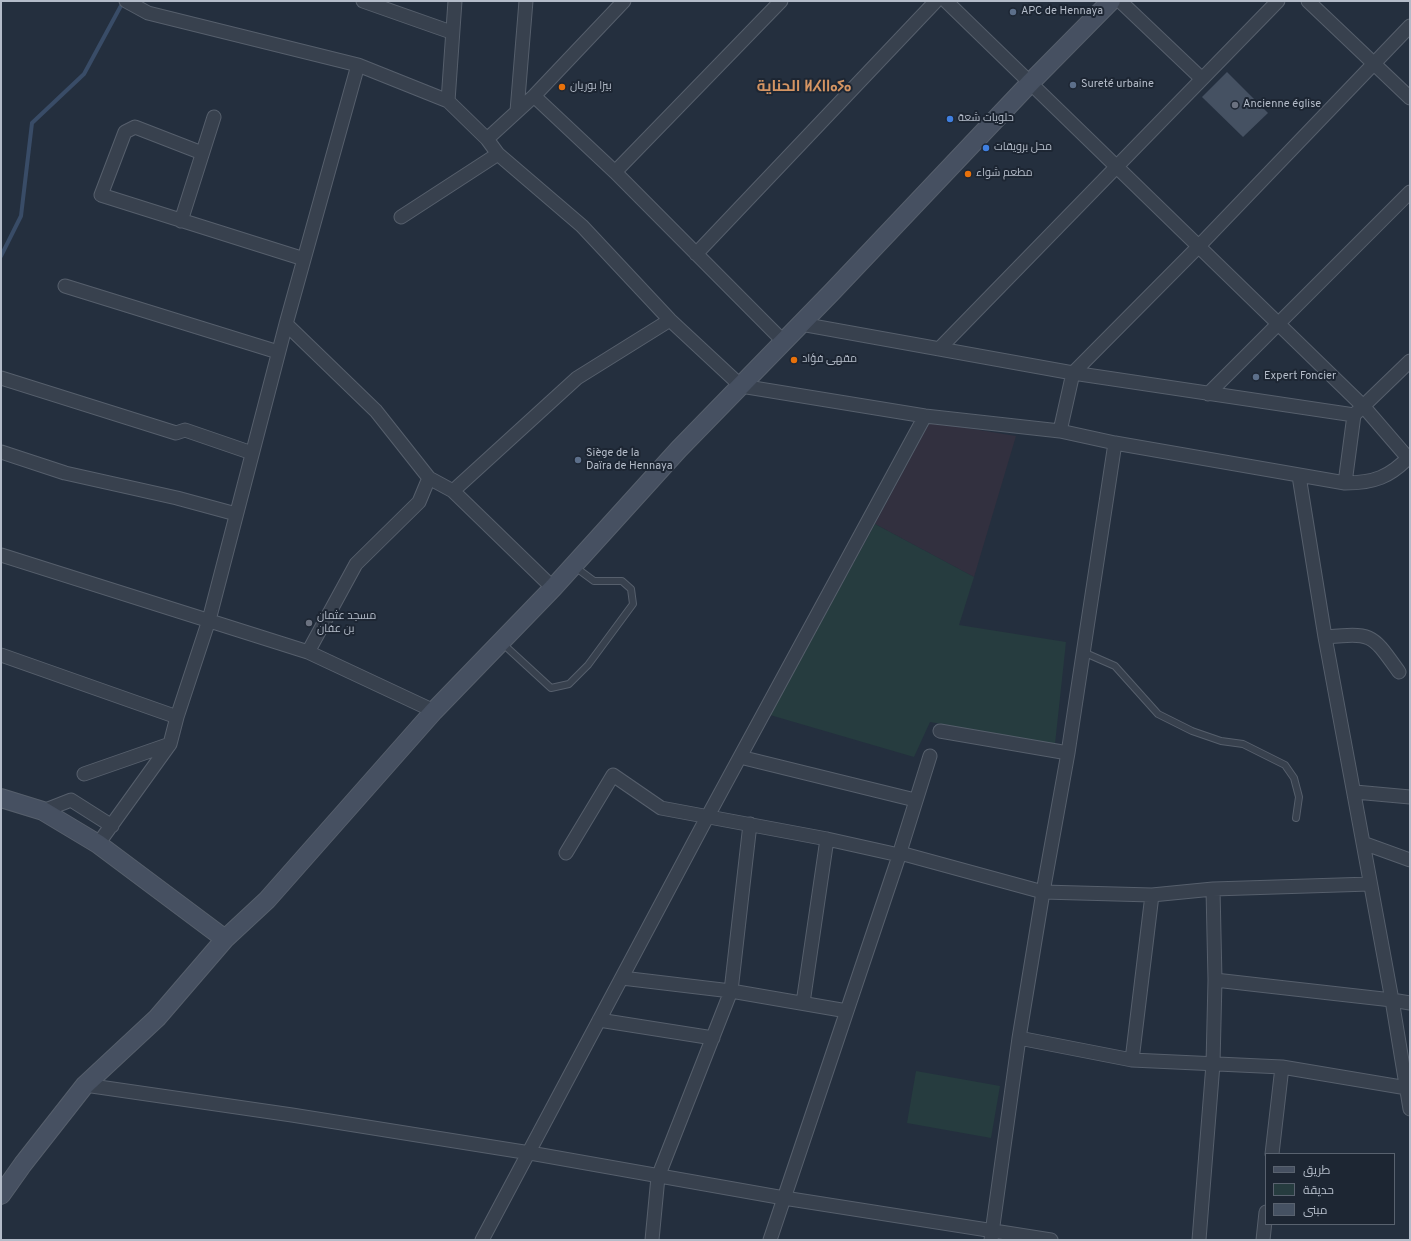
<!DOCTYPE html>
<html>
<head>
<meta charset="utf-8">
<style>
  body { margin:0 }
  #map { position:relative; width:1411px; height:1241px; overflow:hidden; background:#242f3e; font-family:Overpass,Cairo,sans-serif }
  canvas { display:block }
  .frame { position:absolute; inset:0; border:2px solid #b4bcc9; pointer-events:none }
  .legend { position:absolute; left:1265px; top:1153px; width:130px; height:72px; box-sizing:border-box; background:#1d2633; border:1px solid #59626f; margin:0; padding:5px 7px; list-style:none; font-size:12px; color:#b4bcc9 }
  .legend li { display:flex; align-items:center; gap:8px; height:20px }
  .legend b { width:20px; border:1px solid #59626f }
</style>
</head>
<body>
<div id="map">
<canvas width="1411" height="1241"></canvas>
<div class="frame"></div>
<ul class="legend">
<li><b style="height:5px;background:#465061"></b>طريق</li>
<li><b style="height:11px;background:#263c3f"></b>حديقة</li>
<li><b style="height:11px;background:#455162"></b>مبنى</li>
</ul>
</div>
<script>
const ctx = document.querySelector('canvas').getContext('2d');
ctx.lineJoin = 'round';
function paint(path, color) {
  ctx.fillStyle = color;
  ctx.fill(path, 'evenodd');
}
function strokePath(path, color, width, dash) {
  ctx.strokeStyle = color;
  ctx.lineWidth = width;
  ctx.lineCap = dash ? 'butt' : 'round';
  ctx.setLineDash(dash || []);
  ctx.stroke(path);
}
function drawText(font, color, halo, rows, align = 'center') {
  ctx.font = font + ' Overpass,Cairo,"Noto Sans Tifinagh",sans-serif';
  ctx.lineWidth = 4;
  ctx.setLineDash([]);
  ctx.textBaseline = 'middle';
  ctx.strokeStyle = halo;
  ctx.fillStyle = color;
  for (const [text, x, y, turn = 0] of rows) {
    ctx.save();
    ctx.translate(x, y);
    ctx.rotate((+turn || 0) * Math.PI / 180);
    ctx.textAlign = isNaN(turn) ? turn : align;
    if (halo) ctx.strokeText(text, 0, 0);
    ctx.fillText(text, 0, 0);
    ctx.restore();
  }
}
const medical = new Path2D(`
  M 930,422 L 1016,436 L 974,577 L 875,524 Z`);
const green = new Path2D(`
  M 875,524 L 974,577 L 959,625 L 1066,642 L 1055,744 L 930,722 L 914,757 L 770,715 Z
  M 916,1071 L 1000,1086 L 991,1138 L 907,1123 Z`);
const stream = new Path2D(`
  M 1,256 L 21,216 L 32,123 L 84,74 L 123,2`);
const building = new Path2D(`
  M 1227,72 L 1268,113 L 1243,137 L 1202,97 Z`);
const service = new Path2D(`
  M 502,643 L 551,688 L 569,684 L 588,665 L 633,604 L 631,589 L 622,581 L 594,581 L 575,567
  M 1083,652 L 1115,666 L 1158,714 L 1192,731 L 1221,741 L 1243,744 L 1285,765 L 1294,778 L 1299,797 L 1296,818`);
const minor = new Path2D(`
  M 126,1 L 148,13 L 358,65 L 448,101
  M 363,1 L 451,32
  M 455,1 L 448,101 L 487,139 L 498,154 L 582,226 L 670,320 L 741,386 L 925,416 L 1060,431 L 1115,443 L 1345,483 C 1374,483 1390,477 1410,456
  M 946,1 L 1364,407 L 1408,458
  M 1120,1 L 1202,79
  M 1308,1 L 1410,98
  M 534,96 L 615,172 L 784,342
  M 517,111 L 526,1
  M 487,139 L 534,96 L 624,1
  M 202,153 L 135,127 L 125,132 L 101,195 L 304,259
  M 615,172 L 781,1
  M 401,217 L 498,154
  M 181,221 L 214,117
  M 696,254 L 936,1
  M 65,286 L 278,352
  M 286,324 L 376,411 L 429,478 L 453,491 L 553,588
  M 801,324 L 1073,373 L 1354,415
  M 939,349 L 1278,1
  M 1,378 L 176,433 L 185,430 L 252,453
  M 1208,394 L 1410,192
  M 1060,431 L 1073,373 L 1198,247 L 1410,26
  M 1,452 L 65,473 L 177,498 L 236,514
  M 1299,476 L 1325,637 L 1392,1000 L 1410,1109
  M 1345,483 L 1354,415 L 1410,361
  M 453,491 L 577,378 L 670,320
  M 1,555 L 308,652 L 434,711
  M 1325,637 C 1373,633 1371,633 1399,672
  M 308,652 L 356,564 L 419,502 L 429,478
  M 1,655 L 177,717
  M 940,731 L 1068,753
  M 740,757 L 915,800
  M 84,774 L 170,744 L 177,717 L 209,620 L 286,324 L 358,65
  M 1355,792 L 1410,797
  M 43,811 L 71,800 L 112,826
  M 1363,843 L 1410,860
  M 98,844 L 170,744
  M 566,853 L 613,775 L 661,808 L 827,839 L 899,855 L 900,853 L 1043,892 L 1152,895 L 1213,889 L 1370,884
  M 899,855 L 930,756
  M 622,978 L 731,991 L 847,1011
  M 1215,980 L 1392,1000 L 1410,1003
  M 803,1003 L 827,839
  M 599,1020 L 713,1038
  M 1019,1038 L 1132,1060 L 1282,1067 L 1407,1088
  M 1132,1060 L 1152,895
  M 85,1085 L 292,1115 L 530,1153 L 784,1198 L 1051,1240
  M 1272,1154 L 1282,1067
  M 482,1240 L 703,825 L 925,416
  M 652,1240 L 658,1177 L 731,991 L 750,824
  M 770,1240 L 900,853
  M 991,1240 L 1019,1038 L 1043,892 L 1068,753 L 1115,443
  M 1199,1240 L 1213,1064 L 1215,980 L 1213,889
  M 1263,1240 L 1266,1212`);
const secondary = new Path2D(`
  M 1,798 L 43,811 L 98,844 L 225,939
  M 1,1195 L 23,1164 L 85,1085 L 157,1018 L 225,939 L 267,900 L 434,711 L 553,588 L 679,449 L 832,292 L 1030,83 L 1111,1`);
const markers = [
  [1013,12,4,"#5c6f8a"],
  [1073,85,4,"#5c6f8a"],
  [562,87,4,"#e8710a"],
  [1235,105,4,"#6b7280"],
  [950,119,4,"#3f7fe0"],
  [986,148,4,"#3f7fe0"],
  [968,174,4,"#e8710a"],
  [794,360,4,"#e8710a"],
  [1256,377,4,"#5c6f8a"],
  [578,460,4,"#5c6f8a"],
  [309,623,4,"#6b7280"]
];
const poiNames = [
  ["APC de Hennaya",1021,12],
  ["Sureté urbaine",1081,85],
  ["بيزا بوريان",570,87],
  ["Ancienne église",1243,105],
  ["حلويات شعة",958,119],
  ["محل برويقات",994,148],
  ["مطعم شواء",976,174],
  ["مقهى فؤاد",802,360],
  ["Expert Foncier",1264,377],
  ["Siège de la",586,454],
  ["Daïra de Hennaya",586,467],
  ["مسجد عثمان",317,617],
  ["بن عفان",317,630]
];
const districtNames = [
  ["الحناية ⵍⵃⵏⵏⴰⵢⴰ",804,88]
];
paint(medical, '#32303f');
paint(green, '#263c3f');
strokePath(stream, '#394c67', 4);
paint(building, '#455162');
strokePath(service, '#565f6c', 8);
strokePath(minor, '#565f6c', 15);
strokePath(secondary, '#565f6c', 20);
strokePath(service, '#38414e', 6);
strokePath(minor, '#38414e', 13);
strokePath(secondary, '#465061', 18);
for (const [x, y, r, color] of markers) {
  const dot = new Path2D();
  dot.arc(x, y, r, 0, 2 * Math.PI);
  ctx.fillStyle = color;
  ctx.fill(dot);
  strokePath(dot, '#1d2633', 1.5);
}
drawText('11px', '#b4bcc9', '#1d2633', poiNames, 'left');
drawText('bold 15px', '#d59563', '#1d2633', districtNames);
</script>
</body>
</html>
